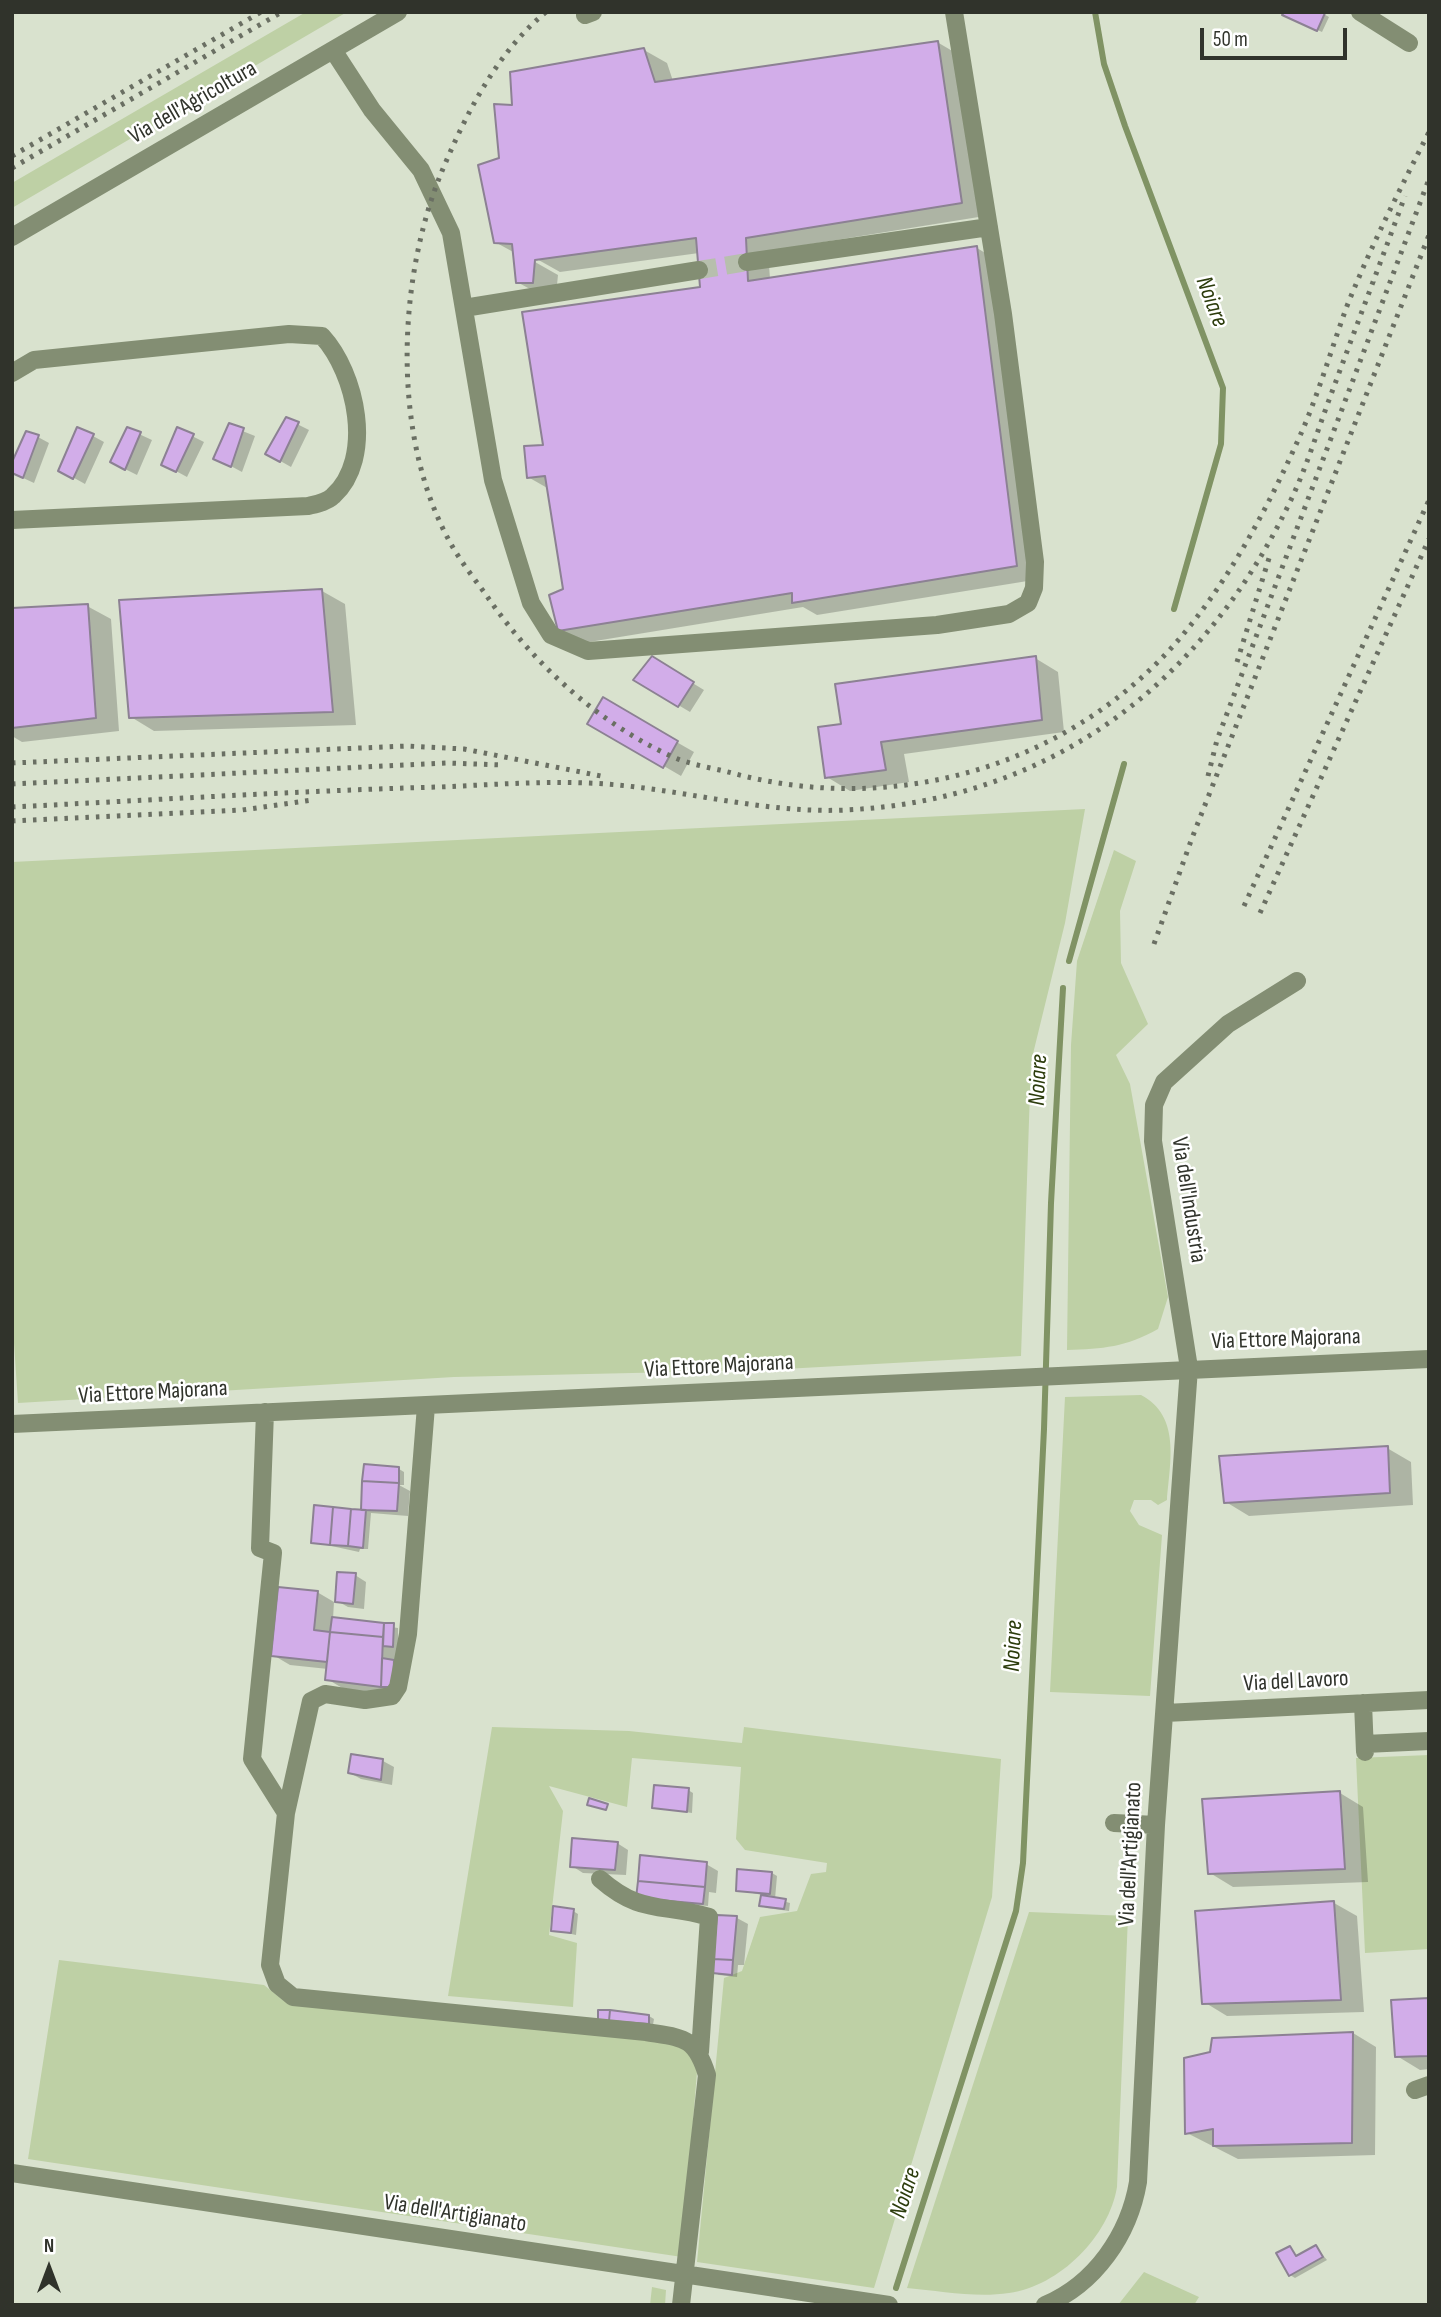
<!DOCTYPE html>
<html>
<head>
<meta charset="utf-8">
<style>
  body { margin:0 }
  #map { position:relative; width:1441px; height:2317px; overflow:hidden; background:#d9e2ce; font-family:"Sofia Sans Condensed",sans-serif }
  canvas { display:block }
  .frame { position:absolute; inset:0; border:14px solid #30332b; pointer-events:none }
  .north { position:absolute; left:14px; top:2233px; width:70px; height:70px; -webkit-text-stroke:5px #fff; paint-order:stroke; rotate:0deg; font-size:19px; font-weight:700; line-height:28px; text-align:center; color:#30332b }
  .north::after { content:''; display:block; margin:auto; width:24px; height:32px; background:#30332b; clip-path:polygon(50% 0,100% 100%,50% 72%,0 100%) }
  .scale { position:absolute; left:1200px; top:28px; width:147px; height:32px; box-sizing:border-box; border:4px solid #30332b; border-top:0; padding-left:9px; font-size:21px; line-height:24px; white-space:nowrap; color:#30332b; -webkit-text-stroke:5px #fff; paint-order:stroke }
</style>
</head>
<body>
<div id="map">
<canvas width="1441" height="2317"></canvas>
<div class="frame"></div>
<div class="north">N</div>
<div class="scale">50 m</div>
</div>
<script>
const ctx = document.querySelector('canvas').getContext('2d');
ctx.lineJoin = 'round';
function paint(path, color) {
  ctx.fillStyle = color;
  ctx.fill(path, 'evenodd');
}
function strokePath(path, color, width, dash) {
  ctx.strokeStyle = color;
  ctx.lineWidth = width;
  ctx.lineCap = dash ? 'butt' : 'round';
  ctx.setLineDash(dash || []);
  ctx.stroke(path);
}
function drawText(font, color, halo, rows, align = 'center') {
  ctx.font = font + ' "Sofia Sans Condensed",sans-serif';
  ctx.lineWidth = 5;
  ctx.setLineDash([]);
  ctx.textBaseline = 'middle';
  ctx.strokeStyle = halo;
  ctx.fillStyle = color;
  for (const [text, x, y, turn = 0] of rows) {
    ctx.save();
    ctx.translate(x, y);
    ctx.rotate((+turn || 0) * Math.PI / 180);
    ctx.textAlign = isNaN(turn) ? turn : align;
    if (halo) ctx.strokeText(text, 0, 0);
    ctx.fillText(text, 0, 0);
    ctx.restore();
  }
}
const green = new Path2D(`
  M 306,12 L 347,12 L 12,208 L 12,183 Z
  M 1085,809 L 1065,923 L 1031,1062 L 1021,1356 L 766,1370 L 454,1377 L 18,1403 L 12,1313 L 12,862 Z
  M 1114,850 L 1136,861 L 1120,911 L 1121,963 L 1148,1024 L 1116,1055 L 1130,1084 L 1168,1297 L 1158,1329 C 1126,1347 1103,1349 1067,1350 L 1071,1045 L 1077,961 Z
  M 1141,1395 C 1181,1416 1170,1462 1167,1500 L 1158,1505 L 1151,1500 L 1134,1500 L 1130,1511 L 1139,1525 L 1162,1535 L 1150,1696 L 1050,1692 L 1065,1397 Z
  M 492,1727 L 629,1731 L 742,1743 L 744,1727 L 1001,1759 L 992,1897 L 874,2288 L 697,2262 L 724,1978 L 742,1971 L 760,1917 L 797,1911 L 811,1874 L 826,1872 L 827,1863 L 745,1850 L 736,1839 L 741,1767 L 632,1758 L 627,1807 L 549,1786 L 563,1811 L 549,1935 L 577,1943 L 573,2007 L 448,1996 Z
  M 1429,1755 L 1429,1949 L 1365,1953 L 1356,1758 Z
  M 1029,1912 L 1128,1916 L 1117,2187 C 1109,2236 1060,2286 1009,2293 C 976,2298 940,2291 907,2288 Z
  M 59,1960 L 264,1985 L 284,2001 L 676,2043 L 693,2057 L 697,2072 L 682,2257 L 28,2159 Z
  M 1144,2272 L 1199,2297 L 1194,2305 L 1118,2305 Z
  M 652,2287 L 666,2290 L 665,2305 L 650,2305 Z`);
const shadow = new Path2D(`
  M 1279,12 L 1320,12 L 1329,17 L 1322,32 Z
  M 937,42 L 961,56 L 985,216 L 768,251 L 770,279 L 977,248 L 1000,262 L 1040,579 L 817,615 L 803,607 L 583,643 L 560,629 L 565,590 L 549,489 L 528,477 L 702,288 L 699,253 L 560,272 L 535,258 L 535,262 L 558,275 L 556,295 L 541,295 L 517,282 L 515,253 L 495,242 L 500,159 L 514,107 L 644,50 L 667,63 L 673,81 Z
  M 287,419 L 309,430 L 291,467 L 268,454 Z
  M 230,426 L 255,436 L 242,472 L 227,464 Z
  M 128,429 L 152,440 L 137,475 L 123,468 Z
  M 178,429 L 204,442 L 187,477 L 163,464 Z
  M 93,436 L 104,442 L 85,484 L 60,470 Z
  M 38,437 L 49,443 L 34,483 L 21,477 Z
  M 322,591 L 345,604 L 356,725 L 154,731 L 131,717 Z
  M 87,606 L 111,619 L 119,731 L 22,742 L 12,736 L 12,609 Z
  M 1035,658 L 1058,672 L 1064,732 L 904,754 L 909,782 L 850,791 L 827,777 L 843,726 Z
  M 653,659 L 704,690 L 690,712 L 636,680 Z
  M 603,700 L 694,752 L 681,776 L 590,723 Z
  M 1387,1448 L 1411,1462 L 1413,1505 L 1249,1516 L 1226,1502 Z
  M 399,1469 L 404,1472 L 404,1485 L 399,1485 L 410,1491 L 408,1516 L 371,1513 L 368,1549 L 360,1549 L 359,1552 L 313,1542 L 362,1511 Z
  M 355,1575 L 366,1582 L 364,1609 L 348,1607 L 337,1601 Z
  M 317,1592 L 334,1602 L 333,1619 L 398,1628 L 398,1696 L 344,1689 L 327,1679 L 328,1669 L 290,1665 L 273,1655 ZM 374,1635 L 385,1635 L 385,1639 L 374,1638 Z
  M 383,1761 L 394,1767 L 392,1785 L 361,1779 L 350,1773 Z
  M 688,1790 L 693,1793 L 692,1813 L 653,1807 Z
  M 1340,1793 L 1363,1807 L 1368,1882 L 1233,1887 L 1210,1873 Z
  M 617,1843 L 628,1850 L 626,1875 L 583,1873 L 572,1866 Z
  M 706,1864 L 718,1871 L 716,1893 L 709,1892 L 708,1906 L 643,1900 Z
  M 772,1873 L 777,1876 L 775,1899 L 790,1903 L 789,1911 L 766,1908 L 761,1905 L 762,1895 L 738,1890 Z
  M 1334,1903 L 1357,1916 L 1364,2012 L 1227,2016 L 1204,2002 Z
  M 573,1911 L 578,1914 L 576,1935 L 553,1930 Z
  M 737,1918 L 748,1924 L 744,1965 L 738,1965 L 737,1977 L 719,1975 L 714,1972 Z
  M 1429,1999 L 1429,2069 L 1420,2070 L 1397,2056 Z
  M 649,2016 L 654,2019 L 653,2025 L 605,2022 Z
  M 1353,2033 L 1376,2047 L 1375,2155 L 1238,2159 L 1187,2133 Z
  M 1316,2247 L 1327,2260 L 1295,2278 L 1290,2275 L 1290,2248 L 1298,2257 Z`);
const stream = new Path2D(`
  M 1095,12 L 1104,64 L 1125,126 L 1223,388 L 1221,444 L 1174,609
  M 1069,961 L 1124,764
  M 896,2288 L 1016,1911 L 1023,1863 L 1044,1429 L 1051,1203 L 1063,988`);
const building = new Path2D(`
  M 1284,12 L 1324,12 L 1325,13 L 1317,31 L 1282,15 Z
  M 938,41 L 962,203 L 746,238 L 748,281 L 977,246 L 1017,566 L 792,603 L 792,593 L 558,631 L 549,595 L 563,589 L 545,476 L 527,478 L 524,446 L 543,445 L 522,312 L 700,287 L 696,238 L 535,260 L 533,283 L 516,283 L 512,244 L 494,243 L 478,165 L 499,158 L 494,104 L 512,105 L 510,72 L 644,48 L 655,82 Z
  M 286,417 L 299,422 L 280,462 L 265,454 Z
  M 229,423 L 244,428 L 231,467 L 213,459 Z
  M 77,427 L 94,434 L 73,479 L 58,471 Z
  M 127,427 L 141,432 L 125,470 L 110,462 Z
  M 177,427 L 194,434 L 176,472 L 161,465 Z
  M 26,431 L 39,435 L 23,478 L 12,473 L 12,462 Z
  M 322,589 L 333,712 L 129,718 L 119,600 Z
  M 88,604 L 96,718 L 12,728 L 12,608 Z
  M 652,656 L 694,682 L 678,707 L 633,680 Z
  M 1036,656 L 1042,720 L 881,742 L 886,770 L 825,778 L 818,727 L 841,724 L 835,684 Z
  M 603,697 L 678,741 L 663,768 L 587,724 Z
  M 1388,1446 L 1390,1493 L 1224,1503 L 1219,1456 Z
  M 364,1464 L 399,1467 L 399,1483 L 362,1481 Z
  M 362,1481 L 399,1483 L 397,1511 L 361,1510 Z
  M 314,1505 L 333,1507 L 330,1545 L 311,1543 Z
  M 333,1507 L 351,1509 L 348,1546 L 330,1545 Z
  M 351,1509 L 366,1510 L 363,1548 L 348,1546 Z
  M 337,1572 L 356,1573 L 353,1604 L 335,1602 Z
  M 278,1587 L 318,1591 L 314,1630 L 330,1632 L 327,1662 L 271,1656 Z
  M 332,1617 L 384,1623 L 383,1637 L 330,1632 Z
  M 384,1623 L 394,1623 L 393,1647 L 383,1646 Z
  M 330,1632 L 383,1637 L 381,1687 L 325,1680 Z
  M 382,1658 L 394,1660 L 393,1687 L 381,1687 Z
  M 351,1754 L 383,1759 L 381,1780 L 348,1773 Z
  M 654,1785 L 689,1788 L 687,1812 L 652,1808 Z
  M 1340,1791 L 1345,1869 L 1208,1874 L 1202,1799 Z
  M 589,1798 L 608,1804 L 606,1810 L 587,1805 Z
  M 572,1838 L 618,1842 L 615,1870 L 570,1867 Z
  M 640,1855 L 707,1862 L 705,1887 L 638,1881 Z
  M 737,1869 L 772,1872 L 770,1894 L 736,1891 Z
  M 638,1881 L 705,1887 L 703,1904 L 636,1898 Z
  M 761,1895 L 786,1899 L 784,1909 L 759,1906 Z
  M 1334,1901 L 1341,2000 L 1202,2004 L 1195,1911 Z
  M 553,1906 L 574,1909 L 571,1933 L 551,1931 Z
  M 717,1915 L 737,1916 L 733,1960 L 713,1959 Z
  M 713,1959 L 733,1960 L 732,1975 L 712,1973 Z
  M 1429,1998 L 1429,2056 L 1395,2057 L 1391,2000 Z
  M 598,2010 L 610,2010 L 609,2021 L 598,2020 Z
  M 610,2010 L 649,2015 L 649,2024 L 609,2021 Z
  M 1353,2032 L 1352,2143 L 1213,2146 L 1213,2129 L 1185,2134 L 1184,2058 L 1210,2052 L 1212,2038 Z
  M 1316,2245 L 1323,2257 L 1289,2276 L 1276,2253 L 1290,2246 L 1296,2256 Z`);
const minorTunnel = new Path2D(`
  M 699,270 L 747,262`);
const minor = new Path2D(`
  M 1360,12 L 1409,43
  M 585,15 L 593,12
  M 333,50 L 372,110 L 421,170 L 451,233 L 493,480 L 531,603 L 551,635 L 588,651 L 937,625 L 1009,614 L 1028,603 L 1034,588 L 1035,562 L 1003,314 L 954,12
  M 12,237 L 398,12
  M 747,262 L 989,227
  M 464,308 L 699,270
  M 12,373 L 34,360 L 289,334 L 322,336 C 356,373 375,458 333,496 C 327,502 316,504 308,506 L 12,520
  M 426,1406 L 408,1634 L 398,1687 L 392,1696 L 365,1700 L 325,1694 L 311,1701 L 286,1813 L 270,1965 L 277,1984 L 293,1997 L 646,2032 C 683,2038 695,2036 707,2075 L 681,2305
  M 265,1412 L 260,1548 L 273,1553 L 252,1759 L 286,1813
  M 12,1424 L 1429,1359
  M 1363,1703 L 1365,1752
  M 1165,1713 L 1429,1700
  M 1365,1744 L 1429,1741
  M 1114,1823 L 1156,1825
  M 600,1879 C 641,1915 662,1903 709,1917 L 700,2052
  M 1415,2090 L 1429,2085
  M 12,2173 L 889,2305
  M 1045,2305 C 1095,2284 1129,2235 1138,2182 L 1156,1825 L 1189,1368 L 1153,1141 L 1154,1105 L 1164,1082 L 1228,1024 L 1297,981`);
const rail = new Path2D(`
  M 546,12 C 497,52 466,114 442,171 C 397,280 391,438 451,544 C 462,564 478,583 491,602 C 537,667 600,724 673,757 C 691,765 713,768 732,773 C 891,816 1063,769 1174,645 C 1228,584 1270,504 1303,429 C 1320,389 1332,347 1347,306 C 1371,246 1400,189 1429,132
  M 12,156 L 261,12
  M 12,168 L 282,12
  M 1237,662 L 1270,555
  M 12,763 L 407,746 L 464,749 L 601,776
  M 1208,776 L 1217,740 L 1429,179
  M 12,784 L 447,763 L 502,765
  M 12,807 C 154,800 296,791 439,787 C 488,785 537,781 587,783 C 674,786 758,814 846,810 C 1050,800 1201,685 1288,506 C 1305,472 1316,435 1329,400 C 1354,332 1380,264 1405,196
  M 12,821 L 242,810 L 312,800
  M 1244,906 L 1429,500
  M 1260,913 L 1429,539
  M 1154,944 L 1192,838 L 1429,235`);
const streetNames = [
  ["Via dell'Agricoltura",193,103,-30],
  ["Via dell'Industria",1188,1200,81],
  ["Via Ettore Majorana",1286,1340,-2],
  ["Via Ettore Majorana",719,1367,-3],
  ["Via Ettore Majorana",153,1393,-3],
  ["Via del Lavoro",1296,1682,-3],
  ["Via dell'Artigianato",1131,1854,-87],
  ["Via dell'Artigianato",455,2214,9]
];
const waterNames = [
  ["Noiare",1211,302,69],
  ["Noiare",1039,1080,-87],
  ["Noiare",1014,1646,-87],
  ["Noiare",906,2193,-72]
];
paint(green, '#bed0a5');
paint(shadow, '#0003');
strokePath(stream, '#809364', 6);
paint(building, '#d2ade9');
strokePath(building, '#8c8193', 2);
strokePath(minorTunnel, '#b7bfad', 18, [18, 9]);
strokePath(minor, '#838e73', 18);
strokePath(rail, '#6a6f63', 5, [3.5, 7]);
drawText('23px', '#30332b', '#fff', streetNames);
drawText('italic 24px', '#2c3c0c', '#fff', waterNames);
</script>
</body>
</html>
